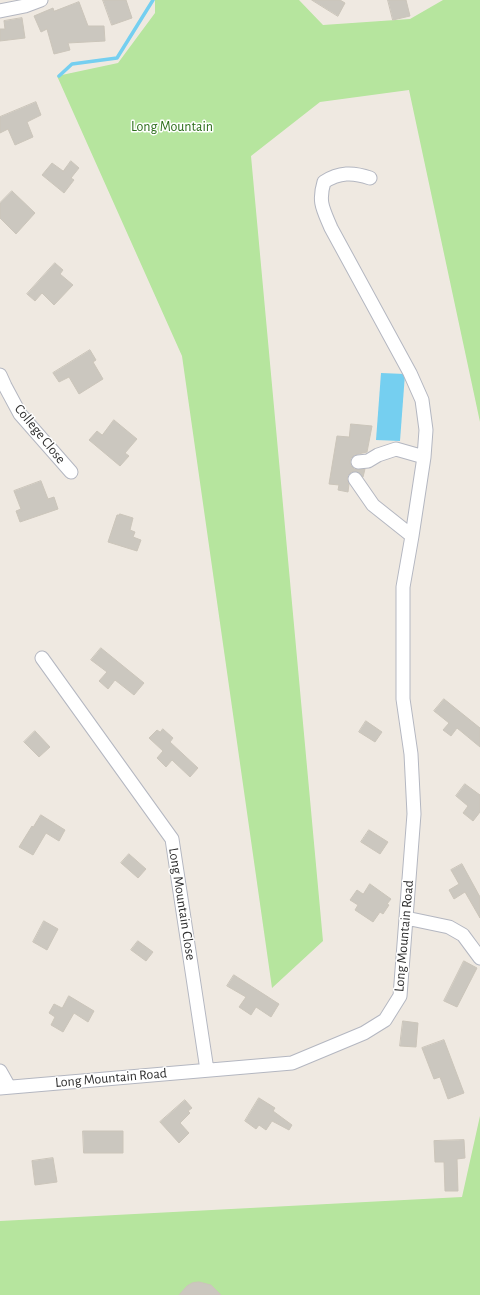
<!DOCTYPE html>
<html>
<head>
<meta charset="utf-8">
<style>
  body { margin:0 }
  canvas { display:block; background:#efe9e1 }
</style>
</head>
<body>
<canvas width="480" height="1295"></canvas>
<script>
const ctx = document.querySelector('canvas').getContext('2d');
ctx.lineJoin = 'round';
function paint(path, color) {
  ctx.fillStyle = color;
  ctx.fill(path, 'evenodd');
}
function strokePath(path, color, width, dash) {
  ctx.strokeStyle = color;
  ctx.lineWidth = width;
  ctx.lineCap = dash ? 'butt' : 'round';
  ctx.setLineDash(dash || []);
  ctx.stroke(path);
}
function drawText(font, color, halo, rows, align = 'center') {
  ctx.font = font + ' "Alegreya Sans",sans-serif';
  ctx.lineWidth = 3;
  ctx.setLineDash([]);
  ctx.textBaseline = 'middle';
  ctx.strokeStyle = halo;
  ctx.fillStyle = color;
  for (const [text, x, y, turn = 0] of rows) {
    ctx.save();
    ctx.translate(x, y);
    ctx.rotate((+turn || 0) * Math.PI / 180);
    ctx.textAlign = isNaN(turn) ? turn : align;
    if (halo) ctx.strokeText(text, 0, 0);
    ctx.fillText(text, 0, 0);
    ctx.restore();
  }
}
const green = new Path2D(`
  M 155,0 L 299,0 L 323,25 L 410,19 L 443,0 L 480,0 L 480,422 L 409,90 L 320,102 L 251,156 L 323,941 L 272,988 L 182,356 L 57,76 L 118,63 L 155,13 Z
  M 480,1116 L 480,1295 L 0,1295 L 0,1221 L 462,1197 Z`);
const water = new Path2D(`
  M 381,373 L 405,374 L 400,441 L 376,440 Z`);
const stream = new Path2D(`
  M 59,76 L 72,64 L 117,58 L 153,0`);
const building = new Path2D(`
  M 103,0 L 126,0 L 132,18 L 112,25 Z
  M 312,0 L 340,0 L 345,3 L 338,16 Z
  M 388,0 L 406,0 L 410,16 L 393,20 Z
  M 79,2 L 88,26 L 104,26 L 105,41 L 68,43 L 70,50 L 54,54 L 47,29 L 41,32 L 34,16 L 53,8 L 54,11 Z
  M 22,18 L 25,38 L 0,41 L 0,29 L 5,29 L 4,21 Z
  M 36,102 L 41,115 L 27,122 L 33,137 L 15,145 L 8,129 L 0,133 L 0,117 Z
  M 71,161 L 79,168 L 71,178 L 74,180 L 64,193 L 42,175 L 52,163 L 63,171 Z
  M 12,191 L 35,213 L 16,234 L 0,218 L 0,203 Z
  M 55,263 L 63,270 L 60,274 L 73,285 L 54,305 L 42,293 L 35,301 L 27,294 Z
  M 90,350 L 96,360 L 93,362 L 103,379 L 79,394 L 69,377 L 59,382 L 53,373 Z
  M 114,420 L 137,439 L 125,453 L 129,456 L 120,466 L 89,440 L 97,431 L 102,435 Z
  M 351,424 L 372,426 L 367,452 L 354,455 L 351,458 L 350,462 L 351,466 L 354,469 L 365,469 L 363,477 L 358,472 L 351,472 L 348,475 L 347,479 L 349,484 L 348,492 L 338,490 L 339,485 L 329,484 L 337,436 L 349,437 Z
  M 41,481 L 48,499 L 54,497 L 58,509 L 20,522 L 16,511 L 21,509 L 14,491 Z
  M 120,514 L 133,518 L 130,530 L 135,532 L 133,537 L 141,540 L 137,551 L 108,542 L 117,515 L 119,515 Z
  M 101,648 L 144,683 L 134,695 L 115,680 L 108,689 L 99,681 L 107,672 L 91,660 Z
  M 444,699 L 480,728 L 480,747 L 457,728 L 451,736 L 443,730 L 449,723 L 434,711 Z
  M 366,721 L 382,732 L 375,742 L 359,732 Z
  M 163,729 L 173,738 L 170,742 L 198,768 L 190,777 L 172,760 L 166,767 L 157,758 L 163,751 L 149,738 L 157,730 L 160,732 Z
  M 35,731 L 50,747 L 39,757 L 24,742 Z
  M 465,784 L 480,795 L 480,812 L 473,821 L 463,813 L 468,806 L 456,796 Z
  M 41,815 L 65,830 L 59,841 L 46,833 L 33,855 L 19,847 L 32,826 L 33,827 Z
  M 369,830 L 388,842 L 380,854 L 361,842 Z
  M 129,854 L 146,869 L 138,878 L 121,863 Z
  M 462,864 L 480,897 L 480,918 L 465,892 L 454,899 L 449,890 L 459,884 L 451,870 Z
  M 370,884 L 391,899 L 387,904 L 389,905 L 383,914 L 380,912 L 373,922 L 355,910 L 358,905 L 350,900 L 357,890 L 363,894 Z
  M 44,921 L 58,929 L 47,950 L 33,942 Z
  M 138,941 L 153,952 L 146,961 L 131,950 Z
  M 464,961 L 477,968 L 457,1007 L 444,1001 Z
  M 234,975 L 279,1004 L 271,1017 L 256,1007 L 251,1015 L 239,1007 L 246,997 L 227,986 Z
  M 69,996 L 94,1011 L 88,1022 L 74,1013 L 63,1032 L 51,1025 L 55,1017 L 49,1013 L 54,1004 L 62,1008 Z
  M 403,1021 L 418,1023 L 416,1047 L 400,1046 Z
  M 444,1040 L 464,1093 L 448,1099 L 440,1077 L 434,1079 L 422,1048 Z
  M 259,1098 L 275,1108 L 273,1111 L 292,1125 L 289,1130 L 272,1121 L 266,1130 L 259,1125 L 256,1129 L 245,1121 Z
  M 185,1100 L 192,1108 L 188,1111 L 190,1113 L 180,1123 L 189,1133 L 179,1143 L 160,1122 Z
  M 83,1131 L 123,1131 L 123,1153 L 84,1153 Z
  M 464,1140 L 465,1158 L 457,1159 L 458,1191 L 445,1191 L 444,1162 L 435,1162 L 434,1141 Z
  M 53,1158 L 57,1182 L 35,1185 L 32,1161 Z
  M 199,1282 L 211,1285 L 221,1295 L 179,1295 L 187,1286 L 192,1283 Z`);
const minor = new Path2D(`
  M 0,11 L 25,6 L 41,0
  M 370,178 C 353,172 339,172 324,182 C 318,202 323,209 331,228 L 410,373 L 422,400 L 426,430 L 424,457
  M 0,375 L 5,386 L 20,414 L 71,472
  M 355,479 L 373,505 L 412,536
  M 42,658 L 172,839 L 207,1070
  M 406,918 L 449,927 L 463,935 L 480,958
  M 0,1071 L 9,1087
  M 0,1088 L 292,1063 L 364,1033 L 385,1020 L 400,996 L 414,814 L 411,754 L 403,699 L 403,587 L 412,536 L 424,457 L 396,449 L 378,455 L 368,461 L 358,462`);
const parkNames = [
  ["Long Mountain",172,127]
];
const streetNames = [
  ["College Close",40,434,51],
  ["Long Mountain Close",182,904,81],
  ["Long Mountain Road",404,936,-85],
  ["Long Mountain Road",111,1078,-5]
];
paint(green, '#b6e59e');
paint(water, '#75cff0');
strokePath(stream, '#75cff0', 3.5);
paint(building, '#cbc7bf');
strokePath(building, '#cbc5ba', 1);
strokePath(minor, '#b4b7c1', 15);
strokePath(minor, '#fff', 13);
drawText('14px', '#2c6e1b', '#fff', parkNames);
drawText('14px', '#2e2e2e', '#fff', streetNames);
</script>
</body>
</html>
